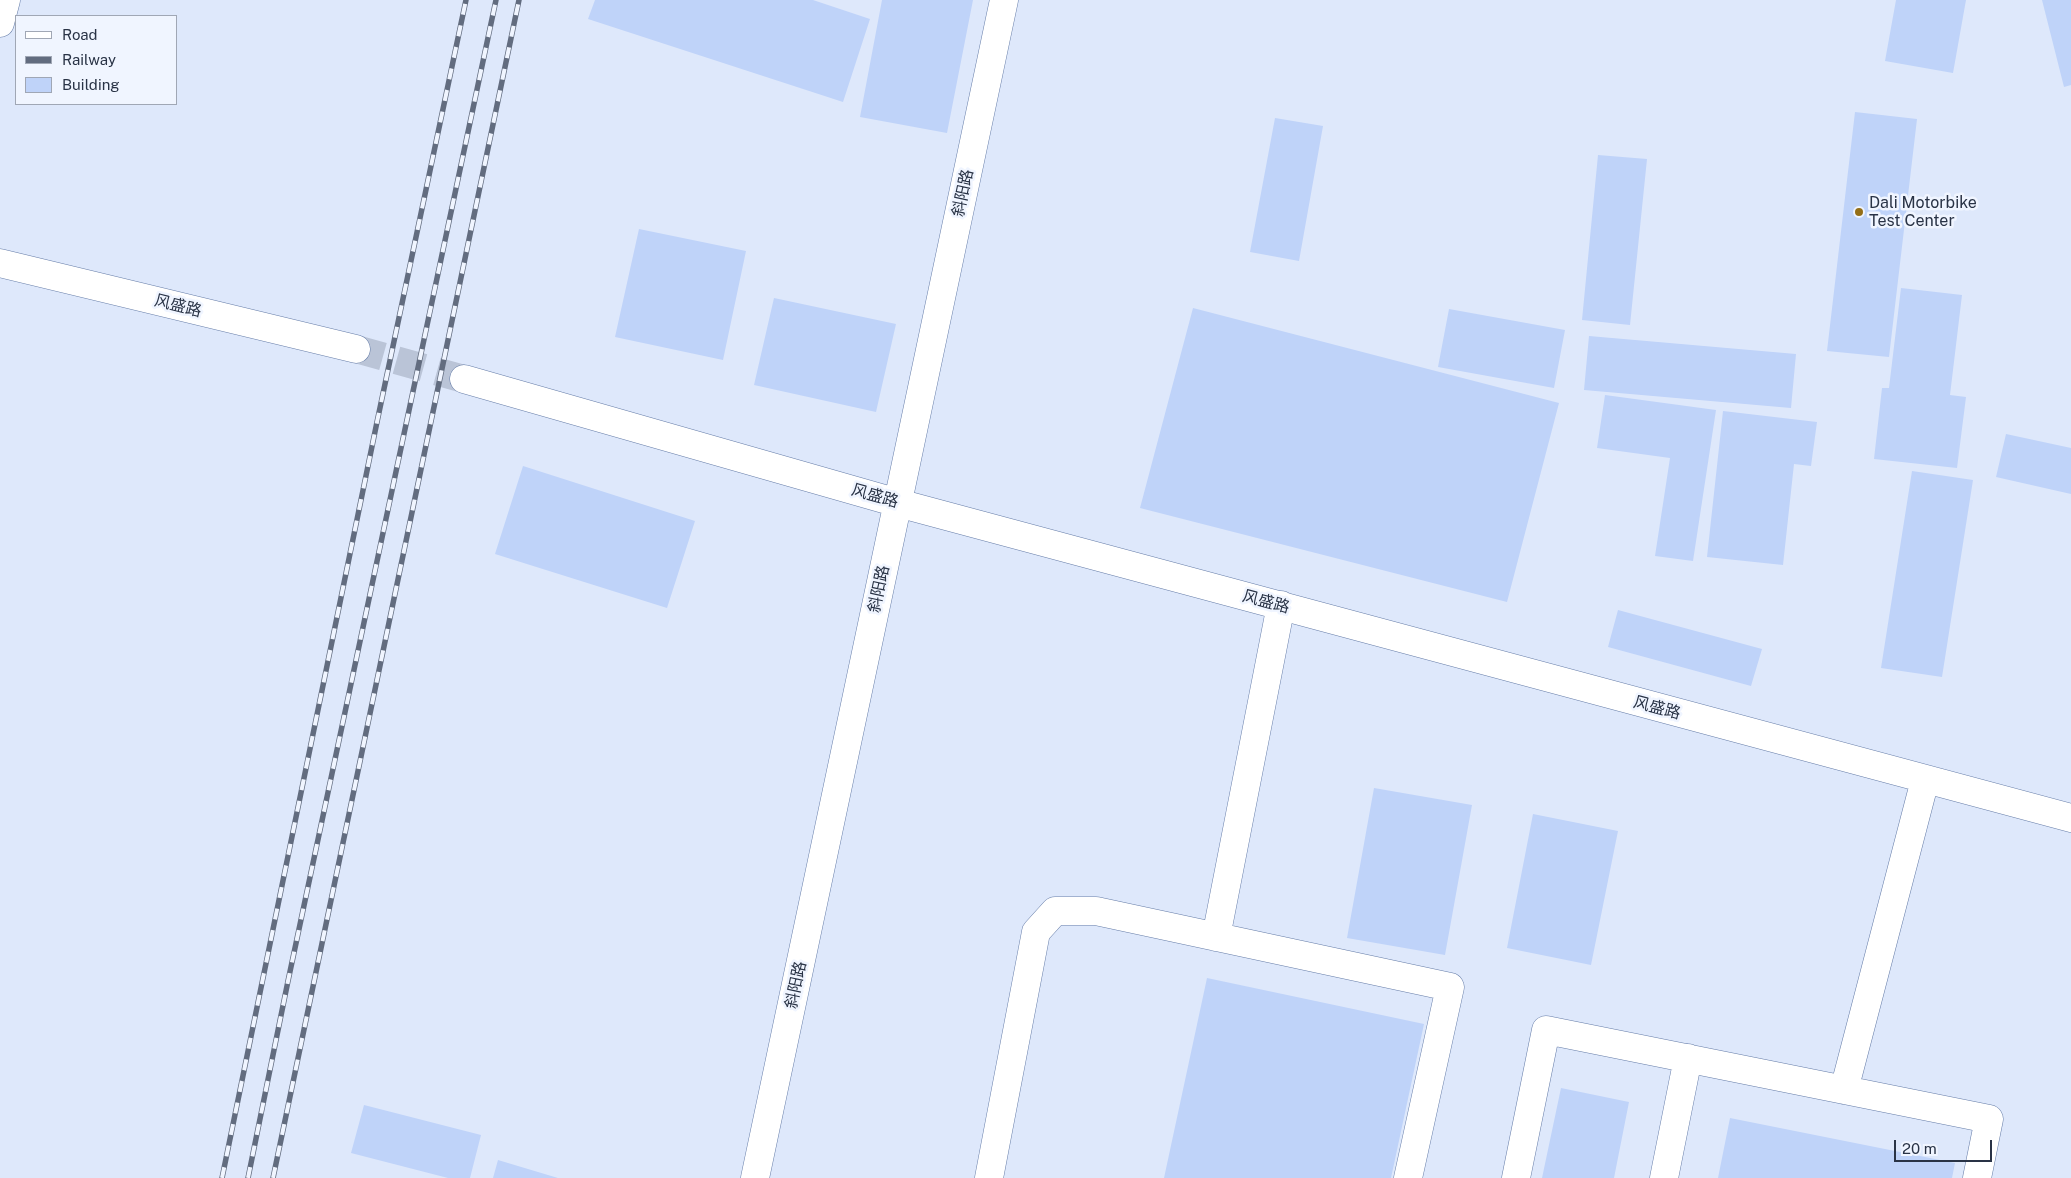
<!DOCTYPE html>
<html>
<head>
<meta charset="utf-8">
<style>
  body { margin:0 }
  #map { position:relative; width:2071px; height:1178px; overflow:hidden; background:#dee8fb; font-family:"Public Sans",sans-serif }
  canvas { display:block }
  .legend { position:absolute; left:15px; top:15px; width:162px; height:90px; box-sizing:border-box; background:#f0f5ff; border:1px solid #a0a7b5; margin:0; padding:6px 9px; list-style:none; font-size:15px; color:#293346 }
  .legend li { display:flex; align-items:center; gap:10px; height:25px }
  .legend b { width:25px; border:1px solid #a0a7b5 }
  .scale { position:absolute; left:1894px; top:1140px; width:98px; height:22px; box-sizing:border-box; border:2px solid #293346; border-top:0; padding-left:6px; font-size:15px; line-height:18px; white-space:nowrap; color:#293346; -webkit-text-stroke:4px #f0f5ff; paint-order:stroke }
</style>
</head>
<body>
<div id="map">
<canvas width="2071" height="1178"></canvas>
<ul class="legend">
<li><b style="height:6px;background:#fff"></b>Road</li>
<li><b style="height:6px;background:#626c7f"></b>Railway</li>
<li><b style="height:14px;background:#bfd3f9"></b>Building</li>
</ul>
<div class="scale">20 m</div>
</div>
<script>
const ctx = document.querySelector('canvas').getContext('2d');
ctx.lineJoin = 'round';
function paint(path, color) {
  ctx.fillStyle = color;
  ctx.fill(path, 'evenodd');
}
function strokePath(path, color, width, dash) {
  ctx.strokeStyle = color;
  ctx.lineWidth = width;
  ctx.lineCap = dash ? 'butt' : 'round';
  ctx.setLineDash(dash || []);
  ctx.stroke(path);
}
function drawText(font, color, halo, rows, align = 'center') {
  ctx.font = font + ' "Public Sans","Noto Sans SC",sans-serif';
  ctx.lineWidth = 5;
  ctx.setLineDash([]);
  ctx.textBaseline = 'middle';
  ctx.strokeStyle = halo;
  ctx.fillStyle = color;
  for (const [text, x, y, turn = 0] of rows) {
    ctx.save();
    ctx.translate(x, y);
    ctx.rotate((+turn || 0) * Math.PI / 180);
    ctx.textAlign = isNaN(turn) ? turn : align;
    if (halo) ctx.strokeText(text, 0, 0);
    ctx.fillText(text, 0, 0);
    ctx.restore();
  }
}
const building = new Path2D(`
  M 595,0 L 813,0 L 870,19 L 843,102 L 588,19 Z
  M 882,0 L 973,0 L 947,133 L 860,117 Z
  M 1896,0 L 1966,0 L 1953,73 L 1885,61 Z
  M 2042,0 L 2071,0 L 2071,85 L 2064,87 Z
  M 1855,112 L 1917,119 L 1889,357 L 1827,351 Z
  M 1275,118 L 1323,126 L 1299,261 L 1250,252 Z
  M 1598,155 L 1647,159 L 1630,325 L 1582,320 Z
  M 639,229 L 746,251 L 723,360 L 615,337 Z
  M 1901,288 L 1962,295 L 1950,395 L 1966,397 L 1957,468 L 1874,459 L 1882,388 L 1889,388 Z
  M 774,298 L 896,324 L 876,412 L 754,385 Z
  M 1193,308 L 1559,403 L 1507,602 L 1140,508 Z
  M 1449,309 L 1565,330 L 1554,388 L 1438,367 Z
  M 1589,336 L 1796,354 L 1791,408 L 1584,390 Z
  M 1605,395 L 1716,410 L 1693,561 L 1655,556 L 1670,458 L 1597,448 Z
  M 1723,411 L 1817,422 L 1811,466 L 1794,464 L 1783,565 L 1707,557 Z
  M 2006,434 L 2071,448 L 2071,494 L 1996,477 Z
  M 523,466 L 695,521 L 667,608 L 495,554 Z
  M 1912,471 L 1973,480 L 1942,677 L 1881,668 Z
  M 1618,610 L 1762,649 L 1751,686 L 1608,647 Z
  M 1374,788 L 1472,805 L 1445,955 L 1347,938 Z
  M 1533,814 L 1618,831 L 1591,965 L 1507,948 Z
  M 1207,978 L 1424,1024 L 1391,1178 L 1164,1178 Z
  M 1561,1088 L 1629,1102 L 1614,1178 L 1542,1178 Z
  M 364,1105 L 481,1135 L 470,1178 L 448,1178 L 351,1153 Z
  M 1730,1118 L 1955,1163 L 1952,1178 L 1718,1178 Z
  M 498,1160 L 558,1178 L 493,1178 Z`);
const minorTunnel = new Path2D(`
  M 356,349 L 464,379`);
const minor = new Path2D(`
  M 0,263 L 356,349
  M 464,379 L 898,503 L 2071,818
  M 1216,937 L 1281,605
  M 1844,1090 L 1925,780
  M 755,1178 L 1004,0
  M 989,1178 L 1036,932 L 1055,911 L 1096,911 L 1450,987 L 1408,1178
  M 1516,1178 L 1546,1030 L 1989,1119 L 1977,1178
  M 1664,1178 L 1688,1058`);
const highway = new Path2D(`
  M 0,23 L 6,0`);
const rail = new Path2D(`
  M 222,1178 L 377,422 L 466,0
  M 248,1178 L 288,981 L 496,0
  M 273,1178 L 519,0`);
const markers = [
  [1859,212,5,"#946e17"]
];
const streetNames = [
  ["斜阳路",963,193,-78],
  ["风盛路",178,306,14],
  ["风盛路",875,496,16],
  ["斜阳路",879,589,-78],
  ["风盛路",1266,602,15],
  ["风盛路",1657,708,15],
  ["斜阳路",796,985,-78]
];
const poiNames = [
  ["Dali Motorbike",1869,203],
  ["Test Center",1869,221]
];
paint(building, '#bfd3f9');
strokePath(minorTunnel, '#bac4d7', 28, [28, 14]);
strokePath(minor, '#667da8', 29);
strokePath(highway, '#667da8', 29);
strokePath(minor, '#fff', 28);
strokePath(highway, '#fff', 28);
strokePath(rail, '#626c7f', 5.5);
strokePath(rail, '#f0f5ff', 4, [11]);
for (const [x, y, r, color] of markers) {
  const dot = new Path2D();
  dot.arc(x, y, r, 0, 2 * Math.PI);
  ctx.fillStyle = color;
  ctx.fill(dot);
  strokePath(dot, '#f0f5ff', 2);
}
drawText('16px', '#293346', '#f0f5ff', streetNames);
drawText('16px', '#293346', '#f0f5ff', poiNames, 'left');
</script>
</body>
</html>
